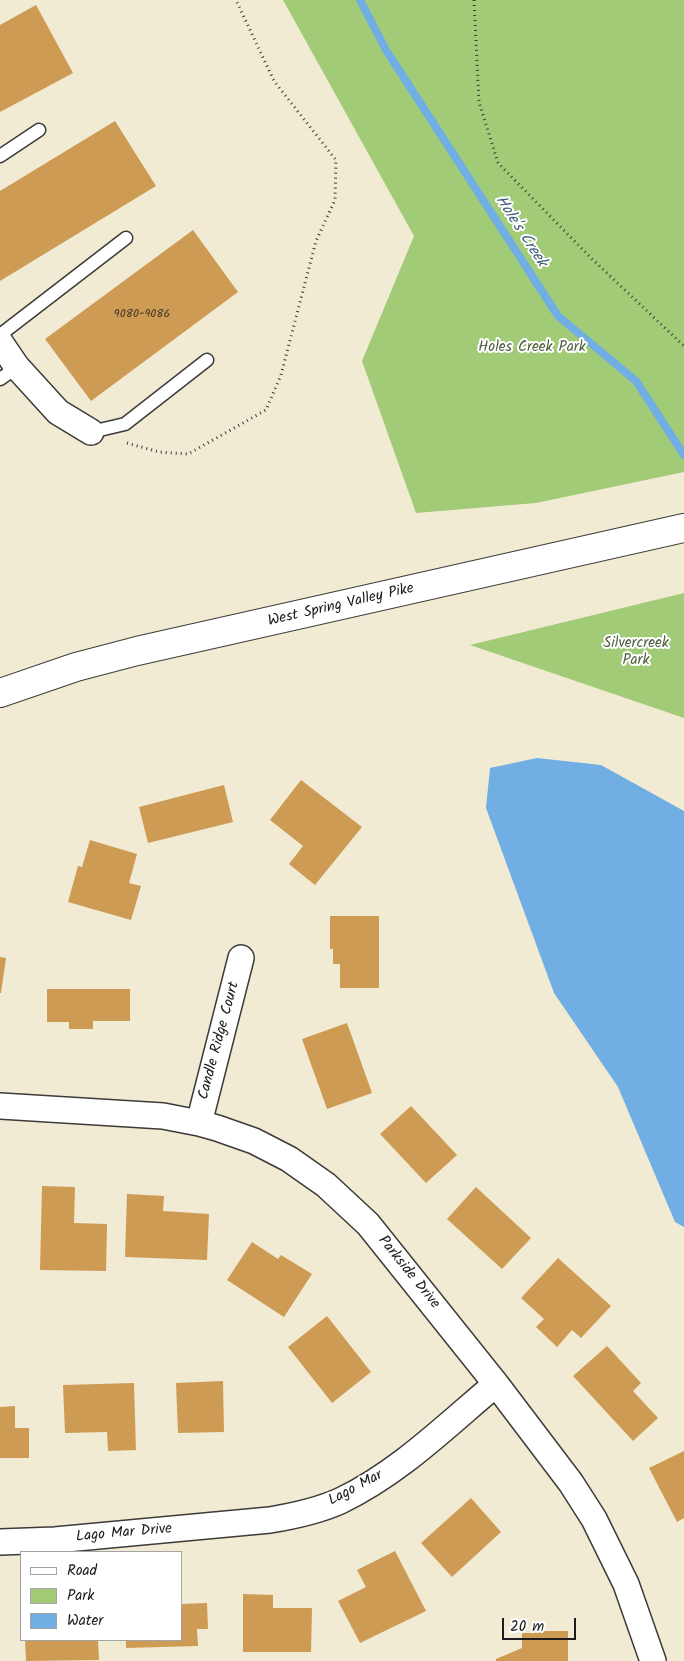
<!DOCTYPE html>
<html>
<head>
<meta charset="utf-8">
<style>
  body { margin:0 }
  #map { position:relative; width:684px; height:1661px; overflow:hidden; background:#f2ebd4; font-family:Kalam,sans-serif }
  canvas { display:block }
  .legend { position:absolute; left:20px; top:1551px; width:162px; height:90px; box-sizing:border-box; background:#fff; border:1px solid #a4a4a4; margin:0; padding:6px 9px; list-style:none; font-size:15px; color:#1c1c1c }
  .legend li { display:flex; align-items:center; gap:10px; height:25px }
  .legend b { width:25px; border:1px solid #a4a4a4 }
  .scale { position:absolute; left:502px; top:1618px; width:74px; height:22px; box-sizing:border-box; border:2px solid #1c1c1c; border-top:0; padding-left:6px; font-size:15px; line-height:18px; white-space:nowrap; color:#1c1c1c; -webkit-text-stroke:4px #fff; paint-order:stroke }
</style>
</head>
<body>
<div id="map">
<canvas width="684" height="1661"></canvas>
<ul class="legend">
<li><b style="height:6px;background:#fff"></b>Road</li>
<li><b style="height:14px;background:#a2cb77"></b>Park</li>
<li><b style="height:14px;background:#70aee3"></b>Water</li>
</ul>
<div class="scale">20 m</div>
</div>
<script>
const ctx = document.querySelector('canvas').getContext('2d');
ctx.lineJoin = 'round';
function paint(path, color) {
  ctx.fillStyle = color;
  ctx.fill(path, 'evenodd');
}
function strokePath(path, color, width, dash) {
  ctx.strokeStyle = color;
  ctx.lineWidth = width;
  ctx.lineCap = dash ? 'butt' : 'round';
  ctx.setLineDash(dash || []);
  ctx.stroke(path);
}
function drawText(font, color, halo, rows, align = 'center') {
  ctx.font = font + ' Kalam,sans-serif';
  ctx.lineWidth = 4;
  ctx.setLineDash([]);
  ctx.textBaseline = 'middle';
  ctx.strokeStyle = halo;
  ctx.fillStyle = color;
  for (const [text, x, y, turn = 0] of rows) {
    ctx.save();
    ctx.translate(x, y);
    ctx.rotate((+turn || 0) * Math.PI / 180);
    ctx.textAlign = isNaN(turn) ? turn : align;
    if (halo) ctx.strokeText(text, 0, 0);
    ctx.fillText(text, 0, 0);
    ctx.restore();
  }
}
const green = new Path2D(`
  M 283,0 L 684,0 L 684,472 L 536,503 L 416,513 L 362,361 L 414,236 Z
  M 684,593 L 684,718 L 470,645 Z`);
const water = new Path2D(`
  M 537,758 L 601,765 L 684,811 L 684,1227 L 675,1222 L 618,1087 L 554,993 L 486,808 L 490,768 Z`);
const stream = new Path2D(`
  M 360,0 L 386,50 L 558,316 L 636,381 L 684,455`);
const building = new Path2D(`
  M 36,5 L 73,73 L 0,112 L 0,25 Z
  M 115,121 L 156,186 L 0,281 L 0,191 Z
  M 193,230 L 238,292 L 91,401 L 45,339 Z
  M 301,780 L 362,827 L 315,885 L 289,864 L 303,846 L 270,820 Z
  M 224,785 L 233,822 L 148,843 L 139,807 Z
  M 90,840 L 137,854 L 129,883 L 141,886 L 131,920 L 68,902 L 78,866 L 82,867 Z
  M 330,916 L 379,916 L 379,988 L 340,988 L 340,964 L 333,964 L 333,949 L 330,949 Z
  M 0,957 L 6,958 L 1,993 L 0,993 Z
  M 47,989 L 130,989 L 130,1021 L 93,1021 L 93,1029 L 69,1029 L 69,1022 L 47,1022 Z
  M 347,1023 L 372,1093 L 327,1109 L 302,1039 Z
  M 411,1106 L 457,1155 L 426,1183 L 380,1134 Z
  M 42,1186 L 75,1187 L 74,1223 L 107,1224 L 106,1271 L 40,1270 Z
  M 476,1187 L 531,1238 L 502,1269 L 447,1219 Z
  M 127,1194 L 164,1196 L 163,1211 L 209,1214 L 207,1260 L 125,1257 Z
  M 252,1242 L 278,1259 L 281,1255 L 312,1274 L 284,1317 L 227,1280 Z
  M 558,1258 L 611,1306 L 581,1338 L 572,1330 L 557,1347 L 536,1327 L 544,1319 L 521,1298 Z
  M 327,1316 L 371,1372 L 332,1403 L 288,1347 Z
  M 607,1346 L 641,1383 L 633,1391 L 658,1418 L 633,1441 L 573,1376 Z
  M 223,1381 L 224,1432 L 178,1433 L 176,1383 Z
  M 134,1383 L 136,1450 L 108,1451 L 107,1432 L 65,1433 L 63,1385 Z
  M 15,1406 L 15,1428 L 29,1428 L 29,1458 L 0,1458 L 0,1407 Z
  M 684,1451 L 684,1518 L 677,1522 L 649,1468 Z
  M 471,1498 L 501,1532 L 452,1577 L 421,1543 Z
  M 395,1551 L 426,1611 L 360,1643 L 338,1601 L 366,1587 L 357,1570 Z
  M 243,1594 L 273,1595 L 273,1608 L 312,1608 L 311,1652 L 243,1652 Z
  M 207,1603 L 208,1629 L 197,1629 L 198,1646 L 126,1648 L 126,1640 L 181,1640 L 181,1604 Z
  M 539,1631 L 568,1631 L 568,1661 L 496,1661 L 496,1659 L 522,1648 L 522,1633 L 535,1633 Z
  M 25,1640 L 98,1640 L 99,1660 L 26,1661 Z`);
const path = new Path2D(`
  M 474,0 L 479,102 L 498,163 L 591,258 L 684,346
  M 127,443 L 159,452 L 188,454 L 266,410 L 281,375 L 316,241 L 335,200 L 336,160 L 274,81 L 236,0`);
const lane = new Path2D(`
  M 0,156 L 39,130
  M 0,335 L 126,238
  M 0,379 L 17,367
  M 91,432 L 125,424 L 207,360`);
const street = new Path2D(`
  M 0,342 L 17,367 L 58,412 L 91,432
  M 0,1106 L 163,1116 L 199,1123 L 217,1128 L 254,1141 L 289,1159 L 326,1185 L 368,1224 L 496,1384 L 571,1483 L 594,1519 L 626,1584 L 653,1661
  M 199,1123 L 241,958
  M 0,1542 L 55,1540 L 270,1520 C 294,1516 318,1511 340,1501 C 399,1473 447,1425 496,1384`);
const secondary = new Path2D(`
  M 0,693 L 76,667 L 137,651 L 684,528`);
const numberNames = [
  ["9080-9086",142,315]
];
const parkNames = [
  ["Holes Creek Park",532,348],
  ["Silvercreek",636,644],
  ["Park",636,661]
];
const streetNames = [
  ["West Spring Valley Pike",341,606,-13],
  ["Candle Ridge Court",220,1041,-75],
  ["Parkside Drive",408,1273,51],
  ["Lago Mar",356,1489,-28],
  ["Lago Mar Drive",124,1534,-5]
];
const waterNames = [
  ["Hole's Creek",520,232,57]
];
paint(green, '#a2cb77');
paint(water, '#70aee3');
strokePath(stream, '#70aee3', 8);
paint(building, '#ce9b54');
strokePath(lane, '#3c3b38', 15);
strokePath(street, '#3c3b38', 28);
strokePath(secondary, '#3c3b38', 30);
strokePath(path, '#3c3b38', 3, [1, 4]);
strokePath(lane, '#fff', 12);
strokePath(street, '#fff', 25);
strokePath(secondary, '#fff', 28);
drawText('12px', '#483c2a', null, numberNames);
drawText('15px', '#526240', '#fff', parkNames);
drawText('15px', '#1c1c1c', '#fff', streetNames);
drawText('italic 16px', '#425e76', '#fff', waterNames);
</script>
</body>
</html>
